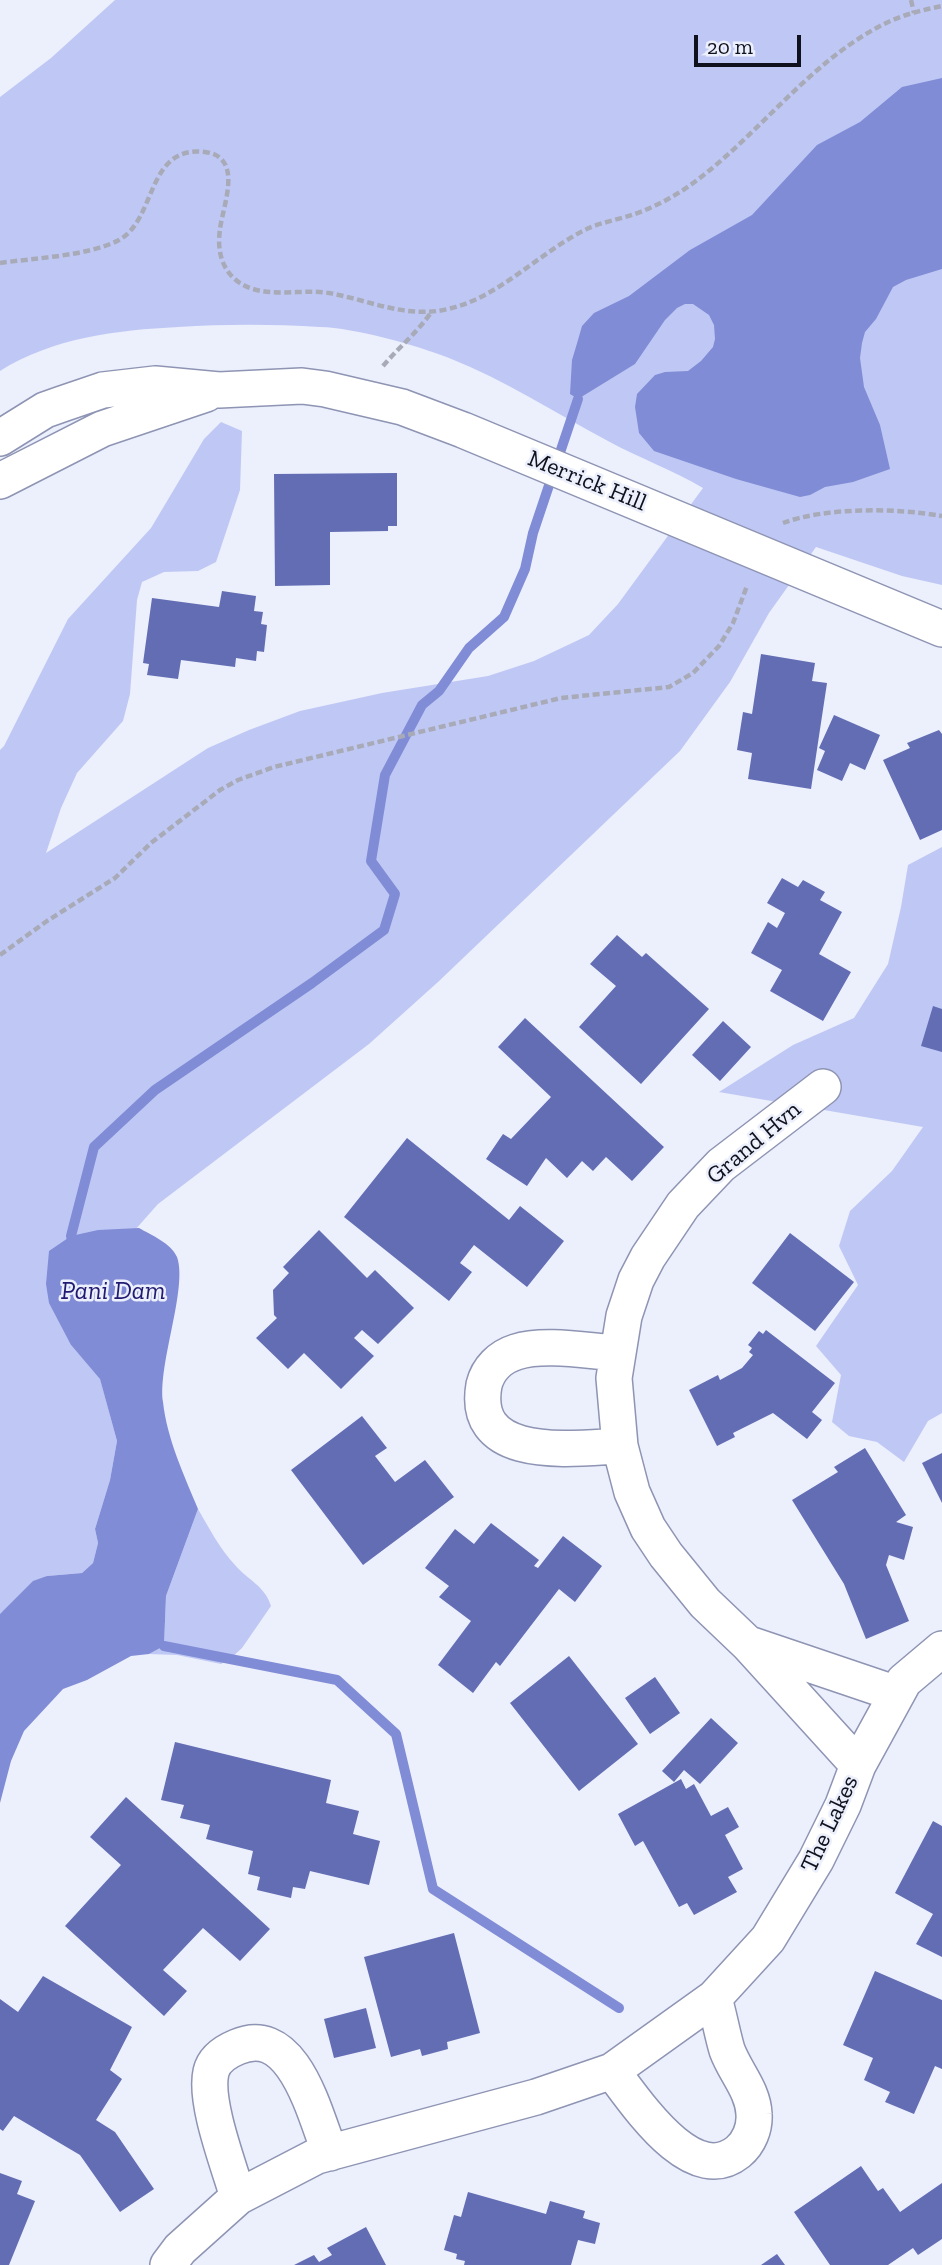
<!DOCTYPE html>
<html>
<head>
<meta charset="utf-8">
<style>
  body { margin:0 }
  #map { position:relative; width:942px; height:2265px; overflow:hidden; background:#eceffc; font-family:"Zilla Slab",serif }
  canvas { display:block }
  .scale { position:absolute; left:694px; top:35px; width:107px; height:32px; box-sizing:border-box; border:4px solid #0f111d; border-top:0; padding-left:9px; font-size:21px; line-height:24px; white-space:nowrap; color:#0f111d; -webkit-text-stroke:5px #eceffc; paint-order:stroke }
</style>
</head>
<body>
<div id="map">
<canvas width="942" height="2265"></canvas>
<div class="scale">20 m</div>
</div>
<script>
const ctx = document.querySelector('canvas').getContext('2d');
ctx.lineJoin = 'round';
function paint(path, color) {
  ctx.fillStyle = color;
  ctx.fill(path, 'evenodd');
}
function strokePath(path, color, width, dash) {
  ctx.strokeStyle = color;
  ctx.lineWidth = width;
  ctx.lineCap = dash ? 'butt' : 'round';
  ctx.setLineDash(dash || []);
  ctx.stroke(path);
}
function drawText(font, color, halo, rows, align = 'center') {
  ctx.font = font + ' "Zilla Slab",serif';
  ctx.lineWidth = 5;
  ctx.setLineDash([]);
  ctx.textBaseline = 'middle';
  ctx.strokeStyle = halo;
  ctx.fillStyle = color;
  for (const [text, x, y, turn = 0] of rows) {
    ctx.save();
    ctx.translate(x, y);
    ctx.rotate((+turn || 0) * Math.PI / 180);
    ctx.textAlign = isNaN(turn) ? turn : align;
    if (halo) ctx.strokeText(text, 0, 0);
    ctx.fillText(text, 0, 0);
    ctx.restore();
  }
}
const green = new Path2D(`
  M 115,0 L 942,0 L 942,585 L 902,576 L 816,547 L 769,613 L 730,682 L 680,751 L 438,982 L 369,1044 L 158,1204 L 111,1257 L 71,1345 L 100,1378 L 117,1441 L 110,1480 L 95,1529 L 98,1543 L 93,1563 L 82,1573 L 47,1576 L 0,1614 L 0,750 L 4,746 L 68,619 L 151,528 L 204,439 L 221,422 L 242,431 L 240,490 L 216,562 L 198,571 L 164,572 L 142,582 L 137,600 L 130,694 L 123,721 L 77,773 L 61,808 L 46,853 L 208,748 L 249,730 L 300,711 L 382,693 L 488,676 L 534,661 L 589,635 L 618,604 L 703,488 C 673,470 639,458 608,441 C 555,413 505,380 449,358 C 416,345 355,328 320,327 C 273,324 225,324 178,327 C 117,330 52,338 0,371 L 0,97 L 51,58 Z
  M 942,847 L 942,1413 L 928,1421 L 904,1462 L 877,1442 L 849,1436 L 832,1422 L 841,1375 L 816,1346 L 858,1285 L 839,1246 L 850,1211 L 892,1171 L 923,1127 L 719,1092 L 793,1045 L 854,1018 L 888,964 L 901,907 L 908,865 Z
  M 198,1509 C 209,1528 220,1549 235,1565 C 248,1580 265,1586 271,1606 L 242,1648 L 230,1659 L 221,1664 L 177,1655 L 149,1654 L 164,1646 L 166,1596 Z`);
const water = new Path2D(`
  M 942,78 L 942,269 L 906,280 L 893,287 L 876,319 L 865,332 L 862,343 L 860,358 L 864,387 L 880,425 L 890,469 L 853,482 L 825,487 L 810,495 L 800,497 L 736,479 L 654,451 L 639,433 L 635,407 L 637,394 L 655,375 L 665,372 L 688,371 L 701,361 L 713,347 L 715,339 L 714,325 L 709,315 L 693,304 L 685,304 L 677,308 L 665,320 L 635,364 L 578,399 L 570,394 L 572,360 L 578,340 L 582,326 L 594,313 L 629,296 L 690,250 L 752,215 L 817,145 L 860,122 L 902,87 Z
  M 139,1228 C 151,1235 171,1243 177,1257 C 188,1288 158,1363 163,1402 C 167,1439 184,1475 198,1509 L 166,1596 L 164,1646 L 149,1654 L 131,1656 L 87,1680 L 63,1689 L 24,1731 L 11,1761 L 0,1803 L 0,1614 L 33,1581 L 47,1576 L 82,1573 L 93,1563 L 98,1543 L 95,1529 L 110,1480 L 117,1441 L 100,1379 L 71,1345 L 49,1303 L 46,1284 L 49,1251 L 71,1236 L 98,1230 Z`);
const stream = new Path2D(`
  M 74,1249 L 71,1236 L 94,1147 L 155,1090 L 312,983 L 384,930 L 395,894 L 371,861 L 385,775 L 422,705 L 439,691 L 469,648 L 504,617 L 525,569 L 533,533 L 578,399
  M 164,1646 L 337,1680 L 396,1734 L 433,1889 L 619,2008`);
const building = new Path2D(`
  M 397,473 L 397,526 L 388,526 L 388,531 L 330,532 L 330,585 L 275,586 L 274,474 Z
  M 222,591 L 256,596 L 254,611 L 263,612 L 261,624 L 267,625 L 264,652 L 257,651 L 256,661 L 236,658 L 235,667 L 181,660 L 178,679 L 147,675 L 149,664 L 143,663 L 152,598 L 219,607 Z
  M 761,654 L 815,663 L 812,681 L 827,683 L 811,789 L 748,779 L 752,753 L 737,750 L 743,712 L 752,714 Z
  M 834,715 L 880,735 L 865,770 L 850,763 L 842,781 L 817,770 L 825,751 L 819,748 Z
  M 939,730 L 942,734 L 942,830 L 920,840 L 883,760 L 910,748 L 907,743 Z
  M 782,878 L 798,887 L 803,880 L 825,892 L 820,900 L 842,912 L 819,954 L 851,972 L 823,1021 L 770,991 L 782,970 L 751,953 L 768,922 L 777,928 L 785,913 L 767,903 Z
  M 617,935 L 642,957 L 646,953 L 709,1009 L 641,1084 L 579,1027 L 616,986 L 590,964 Z
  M 933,1006 L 942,1009 L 942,1052 L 921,1046 Z
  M 525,1018 L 664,1147 L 632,1181 L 606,1157 L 593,1171 L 582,1161 L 567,1178 L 546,1158 L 527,1186 L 486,1159 L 503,1134 L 511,1139 L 551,1097 L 498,1047 Z
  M 723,1021 L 751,1047 L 720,1081 L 692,1055 Z
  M 407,1138 L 509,1220 L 520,1206 L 564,1241 L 527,1287 L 474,1245 L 460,1263 L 472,1272 L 449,1301 L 344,1217 Z
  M 319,1230 L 367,1278 L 375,1270 L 414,1308 L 378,1344 L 362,1330 L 354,1338 L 374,1356 L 341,1389 L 304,1353 L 288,1369 L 256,1338 L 277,1318 L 274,1315 L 273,1290 L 289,1273 L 283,1267 Z
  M 790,1233 L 854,1282 L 815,1331 L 752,1283 Z
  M 766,1330 L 835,1383 L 812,1412 L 822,1420 L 807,1439 L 773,1413 L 733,1433 L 735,1437 L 717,1446 L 689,1390 L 718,1375 L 720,1380 L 742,1368 L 753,1355 L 749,1352 L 752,1348 L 748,1345 L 759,1331 L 763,1334 Z
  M 362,1416 L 387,1448 L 375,1456 L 395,1482 L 425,1460 L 454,1497 L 363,1565 L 291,1470 Z
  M 865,1448 L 906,1515 L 896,1522 L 913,1527 L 904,1560 L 889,1555 L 886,1565 L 909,1621 L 866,1639 L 844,1584 L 792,1500 L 838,1472 L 834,1467 Z
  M 942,1453 L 942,1503 L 922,1463 Z
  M 491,1523 L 539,1560 L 534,1566 L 538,1568 L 563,1536 L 602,1566 L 575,1602 L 559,1589 L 500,1666 L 496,1662 L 473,1693 L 438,1665 L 471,1621 L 439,1597 L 449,1586 L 425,1568 L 455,1529 L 474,1544 Z
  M 569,1656 L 638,1744 L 579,1791 L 510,1703 Z
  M 655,1677 L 680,1713 L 650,1734 L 625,1698 Z
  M 711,1718 L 738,1743 L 700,1784 L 684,1770 L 674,1782 L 662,1771 Z
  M 175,1742 L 331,1780 L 326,1803 L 359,1811 L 353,1834 L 380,1841 L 369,1885 L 310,1871 L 305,1889 L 293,1887 L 291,1898 L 257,1890 L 260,1877 L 248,1874 L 253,1851 L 206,1839 L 210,1825 L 180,1818 L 184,1805 L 161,1800 Z
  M 681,1779 L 686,1789 L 694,1784 L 711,1816 L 728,1807 L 739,1827 L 725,1835 L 743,1869 L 728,1877 L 737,1892 L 694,1915 L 687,1903 L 679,1907 L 643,1841 L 635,1846 L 618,1814 Z
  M 126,1797 L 270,1929 L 240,1961 L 203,1928 L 163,1970 L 187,1991 L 164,2016 L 65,1926 L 121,1865 L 90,1837 Z
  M 933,1821 L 942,1826 L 942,1957 L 916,1944 L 933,1914 L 895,1893 Z
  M 454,1933 L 480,2033 L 447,2042 L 448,2049 L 422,2056 L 420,2049 L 391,2057 L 364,1957 Z
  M 875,1971 L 942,2000 L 942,2069 L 935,2066 L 914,2114 L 885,2102 L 890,2092 L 864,2080 L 873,2058 L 843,2045 Z
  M 43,1976 L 132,2027 L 110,2070 L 122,2079 L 96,2120 L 115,2132 L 154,2189 L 120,2212 L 80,2155 L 14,2116 L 3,2131 L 0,2129 L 0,1999 L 18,2012 Z
  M 366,2008 L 376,2048 L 334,2058 L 324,2019 Z
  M 861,2166 L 878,2191 L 883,2188 L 900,2212 L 942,2183 L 942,2239 L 918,2255 L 913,2248 L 888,2265 L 830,2265 L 794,2212 Z
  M 0,2173 L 22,2181 L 17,2194 L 35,2201 L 9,2265 L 0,2265 Z
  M 468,2192 L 546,2214 L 550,2201 L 585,2211 L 583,2218 L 600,2223 L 595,2244 L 578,2240 L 571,2265 L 464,2265 L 465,2261 L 456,2259 L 457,2254 L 444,2250 L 454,2215 L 461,2217 Z
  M 366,2227 L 386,2265 L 294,2265 L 314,2255 L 319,2262 L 332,2255 L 327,2248 Z
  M 777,2254 L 785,2265 L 761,2265 Z`);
const path = new Path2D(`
  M 911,0 L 914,13
  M 0,263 C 34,258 89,256 119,240 C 157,219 146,145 205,152 C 244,157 223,205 220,229 C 218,243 219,258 227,270 C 232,278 241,285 250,288 C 275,297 303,289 329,293 C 369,300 406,319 448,309 C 501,297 540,251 589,228 C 603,222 620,219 635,214 C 654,207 672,198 689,186 C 758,137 807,63 884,24 C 902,15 922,10 942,6
  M 383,366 C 399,347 418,332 432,311
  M 783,523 C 825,507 898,508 942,516
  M 0,955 L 47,921 L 115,878 L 151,843 L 220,790 L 238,780 L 274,767 L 561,698 L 669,687 L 693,673 L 719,646 L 733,623 L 747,586`);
const street = new Path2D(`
  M 0,438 L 45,410 L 62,404 L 103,390 L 155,384 L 219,390 L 302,386 L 325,389 L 402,407 L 463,430 L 942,629
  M 0,481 L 102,429 L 206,394
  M 823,1087 L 721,1165 L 683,1205 L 648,1257 L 636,1280 L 624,1316 L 614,1378 L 620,1446 L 632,1492 L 648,1528 L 666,1555 L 705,1603 L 748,1644 L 858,1765
  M 617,1353 C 587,1351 544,1343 516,1352 C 500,1357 488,1369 484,1385 C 470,1463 574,1448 620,1446
  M 752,1645 L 897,1694
  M 612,2071 C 636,2102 692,2189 738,2152 C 749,2143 755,2128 754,2114 C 753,2090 735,2072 727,2050 C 722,2033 719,2015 714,1998
  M 238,2197 C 229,2166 204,2102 211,2072 C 214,2059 225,2052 237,2047 C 294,2022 315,2116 330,2153
  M 168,2265 L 180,2249 L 238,2197 L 317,2156 L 536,2097 L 612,2071 L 714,1998 L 768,1939 L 816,1860 L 843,1805 L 858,1765 L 904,1681 L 942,1649`);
const streetNames = [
  ["Merrick Hill",587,481,22],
  ["Grand Hvn",754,1143,-40],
  ["The Lakes",830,1824,-65]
];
const waterNames = [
  ["Pani Dam",113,1292]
];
paint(green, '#bfc8f4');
paint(water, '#808cd6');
strokePath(stream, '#808cd6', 10);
paint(building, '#626db4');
strokePath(street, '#8e94b3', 38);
strokePath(path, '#a8abb7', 4.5, [7, 3.5]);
strokePath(street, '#fff', 35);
drawText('24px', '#0f111d', '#eceffc', streetNames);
drawText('italic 26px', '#201a71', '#eceffc', waterNames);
</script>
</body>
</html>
